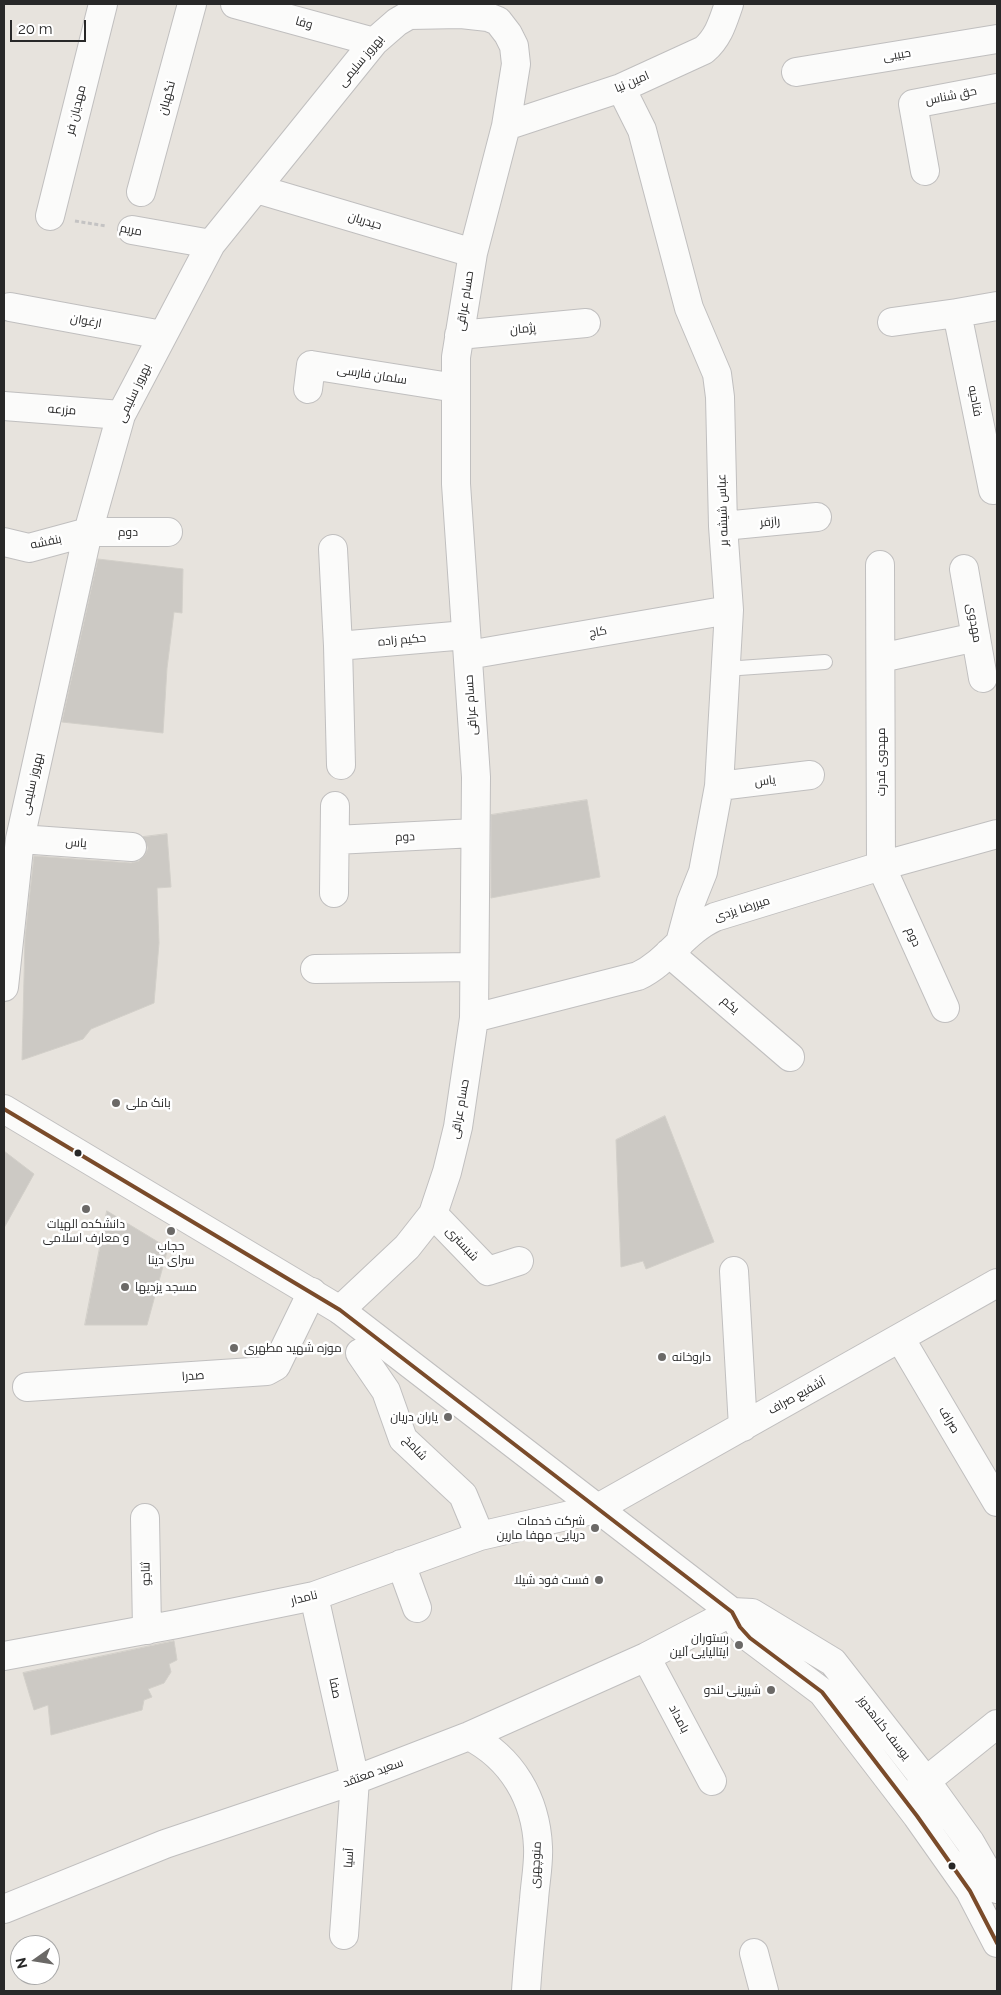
<!DOCTYPE html>
<html>
<head>
<meta charset="utf-8">
<style>
  body { margin:0 }
  #map { position:relative; width:1001px; height:1995px; overflow:hidden; background:#e7e3dd; font-family:Raleway,sans-serif }
  canvas { display:block }
  .frame { position:absolute; inset:0; border:5px solid #282828; pointer-events:none }
  .north { position:absolute; left:10px; top:1935px; width:50px; height:50px; box-sizing:border-box; background:#fff; border:1px solid #a9a9a9; border-radius:50%; rotate:257deg; font-size:14px; font-weight:700; line-height:20px; text-align:center; color:#282828 }
  .north::after { content:''; display:block; margin:auto; width:18px; height:22px; background:#6b6967; clip-path:polygon(50% 0,100% 100%,50% 72%,0 100%) }
  .scale { position:absolute; left:10px; top:20px; width:76px; height:22px; box-sizing:border-box; border:2px solid #282828; border-top:0; padding-left:6px; font-size:15px; line-height:18px; white-space:nowrap; color:#282828; -webkit-text-stroke:4px #fff; paint-order:stroke }
</style>
</head>
<body>
<div id="map">
<canvas width="1001" height="1995"></canvas>
<div class="frame"></div>
<div class="north">N</div>
<div class="scale">20 m</div>
</div>
<script>
const ctx = document.querySelector('canvas').getContext('2d');
ctx.lineJoin = 'round';
function paint(path, color) {
  ctx.fillStyle = color;
  ctx.fill(path, 'evenodd');
}
function strokePath(path, color, width, dash) {
  ctx.strokeStyle = color;
  ctx.lineWidth = width;
  ctx.lineCap = dash ? 'butt' : 'round';
  ctx.setLineDash(dash || []);
  ctx.stroke(path);
}
function drawText(font, color, halo, rows, align = 'center') {
  ctx.font = font + ' Raleway,Cairo,sans-serif';
  ctx.lineWidth = 5;
  ctx.setLineDash([]);
  ctx.textBaseline = 'middle';
  ctx.strokeStyle = halo;
  ctx.fillStyle = color;
  for (const [text, x, y, turn = 0] of rows) {
    ctx.save();
    ctx.translate(x, y);
    ctx.rotate((+turn || 0) * Math.PI / 180);
    ctx.textAlign = isNaN(turn) ? turn : align;
    if (halo) ctx.strokeText(text, 0, 0);
    ctx.fillText(text, 0, 0);
    ctx.restore();
  }
}
const building = new Path2D(`
  M 98,559 L 183,569 L 182,613 L 174,612 L 167,668 L 163,733 L 62,722 Z
  M 587,800 L 600,877 L 491,898 L 491,815 Z
  M 167,834 L 171,887 L 157,888 L 159,943 L 154,1003 L 91,1029 L 83,1039 L 22,1060 L 25,938 L 34,856 L 131,863 L 139,861 L 145,855 L 148,848 L 143,837 Z
  M 665,1116 L 714,1242 L 646,1269 L 643,1261 L 621,1267 L 616,1140 Z
  M 4,1151 L 34,1174 L 4,1228 Z
  M 107,1211 L 168,1248 L 147,1325 L 85,1325 Z
  M 174,1641 L 177,1660 L 169,1664 L 171,1672 L 164,1683 L 148,1689 L 152,1697 L 144,1700 L 142,1710 L 51,1735 L 48,1705 L 34,1710 L 23,1673 Z`);
const path = new Path2D(`
  M 75,221 L 106,226`);
const lane = new Path2D(`
  M 725,669 L 825,662`);
const street = new Path2D(`
  M 235,4 L 374,42
  M 796,72 L 997,39
  M 621,88 L 642,130 L 689,308 L 717,374 L 720,397 L 723,526 L 729,610 L 719,786 L 703,872 L 691,902 L 680,943
  M 506,126 L 621,88 L 704,50 C 719,37 723,21 729,4
  M 925,171 L 913,104 L 997,88
  M 257,189 L 473,253
  M 141,192 L 192,4
  M 50,216 L 103,4
  M 132,230 L 211,244
  M 10,307 L 162,335
  M 957,313 L 997,306
  M 892,322 L 957,313 L 993,490
  M 459,335 L 586,323
  M 308,389 L 311,365 L 456,388
  M 4,406 L 121,415
  M 723,526 L 817,517
  M 4,542 L 29,548 L 88,532 L 168,532
  M 333,549 L 338,646 L 341,765
  M 880,565 L 881,866 L 945,1008
  M 964,569 L 983,678
  M 338,646 L 466,635
  M 468,655 L 729,610
  M 881,658 L 976,637
  M 719,786 L 810,775
  M 20,839 L 132,847
  M 335,840 L 475,833
  M 334,893 L 335,806
  M 669,953 L 790,1057
  M 315,969 L 474,967
  M 4,987 L 20,839 L 88,532 L 121,415 L 211,244 L 374,42 L 397,22 L 409,15 L 461,14 L 488,17 L 498,21 L 508,34 L 514,46 L 516,64 L 506,126 L 473,253 L 456,357 L 456,484 L 476,777 L 474,1018 L 458,1127 L 447,1172 L 433,1214 L 407,1247 L 340,1310
  M 474,1018 L 638,976 C 668,962 684,931 715,917 L 881,866 L 997,834
  M 433,1214 L 488,1271 L 519,1261
  M 734,1271 L 743,1427
  M 900,1338 L 997,1502
  M 360,1353 L 386,1391 L 403,1439 L 463,1495 L 480,1536
  M 27,1387 L 267,1371 L 276,1366 L 312,1292
  M 145,1518 L 147,1630
  M 401,1564 L 417,1608
  M 314,1596 L 355,1780 L 344,1935
  M 4,1656 L 177,1624 L 314,1596 L 480,1536 L 596,1509 L 997,1283
  M 646,1657 L 712,1781
  M 469,1736 C 512,1758 536,1799 538,1847 C 539,1864 535,1883 534,1900 C 531,1930 528,1961 526,1991
  M 911,1797 L 926,1781 L 997,1724
  M 4,1909 L 165,1844 L 355,1780 L 469,1736 L 646,1657 L 732,1612
  M 754,1953 L 764,1991`);
const secondary = new Path2D(`
  M 4,1109 L 340,1310 L 732,1612 L 740,1627 L 750,1638 L 822,1692 L 917,1816 L 970,1891 L 997,1943
  M 732,1612 L 752,1613 L 833,1662 L 926,1781 L 970,1842 L 997,1889`);
const bus1 = new Path2D(`
  M 4,1109 L 340,1310 L 732,1612 L 740,1627 L 750,1638 L 822,1692 L 917,1816 L 970,1891 L 997,1943`);
const markers = [
  [116,1103,5,"#6b6967"],
  [78,1153,4.5,"#282828"],
  [86,1209,5,"#6b6967"],
  [171,1231,5,"#6b6967"],
  [125,1287,5,"#6b6967"],
  [234,1348,5,"#6b6967"],
  [662,1357,5,"#6b6967"],
  [448,1417,5,"#6b6967"],
  [595,1528,5,"#6b6967"],
  [599,1580,5,"#6b6967"],
  [739,1645,5,"#6b6967"],
  [771,1690,5,"#6b6967"],
  [952,1866,4.5,"#282828"]
];
const streetNames = [
  ["وفا",304,23,15],
  ["حبیبی",897,55,-9],
  ["بهروز سلیمی",361,61,-50],
  ["امین نیا",632,82,-23],
  ["حق شناس",951,96,-11],
  ["نگهبان",167,98,-75],
  ["مهدیان فر",76,110,-76],
  ["حیدریان",365,221,17],
  ["مریم",131,230,10],
  ["حسام عراقی",465,301,-81],
  ["ارغوان",86,321,10],
  ["پژمان",523,329,-5],
  ["سلمان فارسی",372,375,9],
  ["بهروز سلیمی",134,393,-65],
  ["فتاحیه",975,401,79],
  ["مزرعه",62,410,4],
  ["عباس شیشه بر",723,510,-92],
  ["رازفر",770,522,-5],
  ["دوم",128,532],
  ["بنفشه",46,542,-12],
  ["مهدوی",974,623,80],
  ["کاج",598,632,-10],
  ["حکیم زاده",402,640,-5],
  ["حسام عراقی",471,705,-94],
  ["مهدوی قدرت",881,762,-90],
  ["یاس",765,781,-7],
  ["بهروز سلیمی",32,784,-77],
  ["دوم",405,837,-3],
  ["یاس",76,843,4],
  ["میررضا یزدی",742,909,-18],
  ["دوم",913,937,66],
  ["یکم",730,1005,41],
  ["حسام عراقی",460,1109,-80],
  ["شبستری",462,1244,47],
  ["صدرا",193,1376,-4],
  ["آشفیع صراف",797,1396,-29],
  ["صراف",949,1420,59],
  ["شامخ",415,1448,47],
  ["ثناجو",146,1574,-91],
  ["نامدار",304,1598,-14],
  ["صفا",335,1688,78],
  ["بامداد",679,1719,62],
  ["یوسف کلاهدوز",884,1728,52],
  ["سعید معتقد",373,1773,-20],
  ["آسیا",349,1858,-86],
  ["منوچهری",536,1865,-87]
];
const poiNames = [
  ["بانک ملی",126,1103,"left"],
  ["دانشکده الهیات",86,1224,"center"],
  ["و معارف اسلامی",86,1238,"center"],
  ["حجاب",171,1246,"center"],
  ["سرای دینا",171,1260,"center"],
  ["مسجد یزدیها",135,1287,"left"],
  ["موزه شهید مطهری",244,1348,"left"],
  ["داروخانه",672,1357,"left"],
  ["یاران دریان",438,1417],
  ["شرکت خدمات",585,1521],
  ["دریایی مهفا مارین",585,1535],
  ["فست فود شیلا",589,1580],
  ["رستوران",729,1638],
  ["ایتالیایی آلین",729,1652],
  ["شیرینی لندو",761,1690]
];
paint(building, '#ccc9c4');
strokePath(building, '#d2cfc9', 1);
strokePath(lane, '#c0bfbf', 16);
strokePath(street, '#c0bfbf', 30);
strokePath(secondary, '#c0bfbf', 30);
strokePath(path, '#c4c3c3', 3, [4, 2.5]);
strokePath(lane, '#fbfbfa', 14);
strokePath(street, '#fbfbfa', 28);
strokePath(secondary, '#fbfbfa', 28);
strokePath(bus1, '#7a4b2a', 4);
for (const [x, y, r, color] of markers) {
  const dot = new Path2D();
  dot.arc(x, y, r, 0, 2 * Math.PI);
  ctx.fillStyle = color;
  ctx.fill(dot);
  strokePath(dot, '#fff', 2);
}
drawText('12px', '#282828', '#fff', streetNames);
drawText('12px', '#282828', '#fff', poiNames, 'right');
</script>
</body>
</html>
